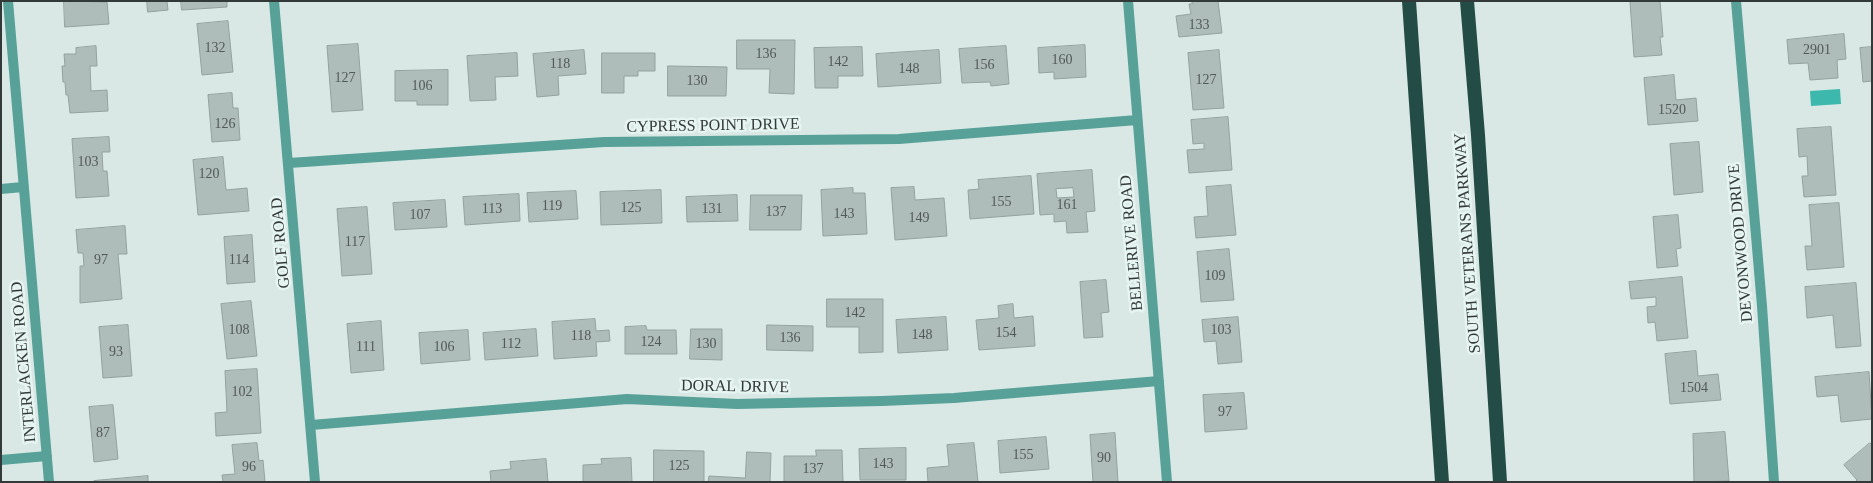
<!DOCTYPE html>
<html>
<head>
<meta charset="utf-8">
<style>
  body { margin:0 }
  #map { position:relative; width:1873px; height:483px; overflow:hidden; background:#d9e8e5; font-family:Georgia,serif }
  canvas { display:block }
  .frame { position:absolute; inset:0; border:2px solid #333938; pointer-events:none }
</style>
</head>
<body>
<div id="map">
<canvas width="1873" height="483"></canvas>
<div class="frame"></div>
</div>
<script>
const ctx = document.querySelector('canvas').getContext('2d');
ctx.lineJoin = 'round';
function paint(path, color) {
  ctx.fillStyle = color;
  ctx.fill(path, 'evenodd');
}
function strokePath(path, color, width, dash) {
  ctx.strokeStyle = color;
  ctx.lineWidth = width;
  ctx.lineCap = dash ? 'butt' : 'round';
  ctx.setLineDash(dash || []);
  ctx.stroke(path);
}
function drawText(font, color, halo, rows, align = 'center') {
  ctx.font = font + ' Georgia,serif';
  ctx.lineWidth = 5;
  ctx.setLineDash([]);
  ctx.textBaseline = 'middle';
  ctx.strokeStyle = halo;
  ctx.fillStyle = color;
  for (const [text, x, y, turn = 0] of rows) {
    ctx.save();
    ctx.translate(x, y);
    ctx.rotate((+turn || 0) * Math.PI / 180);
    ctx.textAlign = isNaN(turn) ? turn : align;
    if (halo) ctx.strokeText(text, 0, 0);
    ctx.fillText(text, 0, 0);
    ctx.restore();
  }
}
const water = new Path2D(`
  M 1840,89 L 1841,104 L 1811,106 L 1810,91 Z`);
const building = new Path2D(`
  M 64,1 L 107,2 L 109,24 L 65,27 Z
  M 147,1 L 167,1 L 168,10 L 148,12 Z
  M 181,1 L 227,1 L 227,7 L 182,10 Z
  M 1192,1 L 1218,1 L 1222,33 L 1179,37 L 1176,16 L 1191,14 L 1189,4 L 1192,4 Z
  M 1660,1 L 1663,37 L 1660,37 L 1662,55 L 1634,57 L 1630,2 Z
  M 228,21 L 233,72 L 202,75 L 197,24 Z
  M 1844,34 L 1846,59 L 1837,60 L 1838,78 L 1810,80 L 1808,63 L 1789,64 L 1787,40 Z
  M 737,40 L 795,40 L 794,94 L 769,93 L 770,69 L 737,69 Z
  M 358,44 L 363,110 L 332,112 L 327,46 Z
  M 1085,45 L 1086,77 L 1054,79 L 1054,72 L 1039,73 L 1038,48 Z
  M 96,46 L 97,66 L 90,66 L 91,91 L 107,90 L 108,111 L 70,113 L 68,95 L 66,95 L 65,82 L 63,82 L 62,66 L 65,66 L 64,54 L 76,54 L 76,48 Z
  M 1006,46 L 1009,84 L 991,86 L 990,82 L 962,83 L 959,49 Z
  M 862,47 L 863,76 L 838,76 L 838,88 L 815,88 L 814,48 Z
  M 1872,47 L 1872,81 L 1863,82 L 1860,48 Z
  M 584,50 L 586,74 L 558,76 L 559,95 L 537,97 L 533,54 Z
  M 939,50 L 941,83 L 878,87 L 876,54 Z
  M 1219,50 L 1224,108 L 1193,110 L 1188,53 Z
  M 517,53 L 518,76 L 495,77 L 496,100 L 470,101 L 467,56 Z
  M 602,53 L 655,53 L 655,71 L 638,71 L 638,76 L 624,76 L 624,93 L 602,93 Z
  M 668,66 L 727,67 L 726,96 L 668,96 Z
  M 448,70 L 448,105 L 417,105 L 417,101 L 395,101 L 395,71 Z
  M 1674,75 L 1676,100 L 1696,98 L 1698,121 L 1648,125 L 1644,78 Z
  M 232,93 L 233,108 L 238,108 L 240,140 L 212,142 L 208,95 Z
  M 1228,117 L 1232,170 L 1189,173 L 1187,150 L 1204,149 L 1204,143 L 1193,144 L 1191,120 Z
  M 1831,127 L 1836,195 L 1804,197 L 1802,176 L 1808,176 L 1807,156 L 1799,157 L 1797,129 Z
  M 109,137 L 110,152 L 102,152 L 103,171 L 107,171 L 109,196 L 76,198 L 72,139 Z
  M 1699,142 L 1703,192 L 1674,195 L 1670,144 Z
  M 223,157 L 226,190 L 247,188 L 249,211 L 198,215 L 193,160 Z
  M 1092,170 L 1095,211 L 1086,212 L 1088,232 L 1067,233 L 1066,221 L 1054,222 L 1054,214 L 1040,215 L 1037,174 ZM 1073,188 L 1074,197 L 1057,198 L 1056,189 Z
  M 1031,176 L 1034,214 L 970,219 L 968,190 L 979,189 L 978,180 Z
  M 1231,185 L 1236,235 L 1196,238 L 1194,217 L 1208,216 L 1206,187 Z
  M 914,187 L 915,200 L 944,198 L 947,236 L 895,240 L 891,188 Z
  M 853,188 L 853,193 L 865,193 L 867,234 L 823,236 L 821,190 Z
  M 661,190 L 662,223 L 601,225 L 600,192 Z
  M 576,191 L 578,219 L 529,222 L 527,193 Z
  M 519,194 L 520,221 L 465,225 L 463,197 Z
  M 737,195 L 738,221 L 687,222 L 686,197 Z
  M 751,195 L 802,195 L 801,230 L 750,230 Z
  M 445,200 L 447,227 L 395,230 L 393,203 Z
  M 1839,203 L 1844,267 L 1807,270 L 1805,246 L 1812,246 L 1809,205 Z
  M 367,207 L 372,274 L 342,276 L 337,209 Z
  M 1678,215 L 1681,248 L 1676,249 L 1678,266 L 1657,268 L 1653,217 Z
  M 125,226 L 127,254 L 118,254 L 122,299 L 80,303 L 80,266 L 84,266 L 83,253 L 78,253 L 76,230 Z
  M 252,235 L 255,282 L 227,284 L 224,237 Z
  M 1229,249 L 1234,300 L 1201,302 L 1197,252 Z
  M 1682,277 L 1688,338 L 1657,341 L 1655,322 L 1648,323 L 1647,307 L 1656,306 L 1656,297 L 1631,299 L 1629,282 Z
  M 1106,280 L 1109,312 L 1101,313 L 1103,337 L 1084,338 L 1080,282 Z
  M 1856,283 L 1861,346 L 1836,348 L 1833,315 L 1807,318 L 1805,287 Z
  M 827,299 L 883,299 L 883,352 L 859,353 L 859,327 L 827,327 Z
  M 251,301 L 257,356 L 227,359 L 221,304 Z
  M 1013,304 L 1014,318 L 1033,316 L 1035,346 L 979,350 L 976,320 L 999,318 L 998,306 Z
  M 946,317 L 948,350 L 898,353 L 896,320 Z
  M 1238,317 L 1242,362 L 1218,364 L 1216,341 L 1204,342 L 1202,320 Z
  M 595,319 L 596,331 L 609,330 L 610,341 L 596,342 L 597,356 L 554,359 L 552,322 Z
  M 381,321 L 384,370 L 351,373 L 347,324 Z
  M 128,325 L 132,376 L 103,378 L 99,327 Z
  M 767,325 L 813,326 L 813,351 L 767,350 Z
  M 646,326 L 647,330 L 676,330 L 677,354 L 625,354 L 625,327 Z
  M 536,329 L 538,356 L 485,360 L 483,333 Z
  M 691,329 L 722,329 L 722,360 L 690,359 Z
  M 468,330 L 470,360 L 421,364 L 419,333 Z
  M 1696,351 L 1698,376 L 1718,374 L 1721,400 L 1670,404 L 1665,354 Z
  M 257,369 L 261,433 L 216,436 L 215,413 L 227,412 L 225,371 Z
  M 1869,372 L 1872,419 L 1841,422 L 1838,395 L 1817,397 L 1815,377 Z
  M 1244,393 L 1247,429 L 1205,432 L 1203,395 Z
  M 113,405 L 118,459 L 94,462 L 89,407 Z
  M 1725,432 L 1729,481 L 1694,482 L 1693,434 Z
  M 1115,433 L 1118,482 L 1093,482 L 1090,435 Z
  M 1046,437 L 1049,469 L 1000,473 L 998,441 Z
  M 257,443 L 259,461 L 263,460 L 265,482 L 223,482 L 222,475 L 235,474 L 232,445 Z
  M 974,443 L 978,482 L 928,482 L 927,468 L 949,466 L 947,445 Z
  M 1870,443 L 1872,445 L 1872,482 L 1855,482 L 1857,480 L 1844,465 Z
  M 906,448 L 906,480 L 860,480 L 859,449 Z
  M 654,450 L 704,451 L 704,482 L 654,482 Z
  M 816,450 L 842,450 L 843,482 L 784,482 L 784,456 L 816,456 Z
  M 747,452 L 771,453 L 770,482 L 708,482 L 709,476 L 745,478 Z
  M 631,458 L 632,482 L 583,482 L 583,465 L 602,464 L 601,459 Z
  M 546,459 L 548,482 L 491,482 L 490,471 L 511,469 L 510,462 Z
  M 148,476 L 148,482 L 94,482 L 94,481 Z`);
const minor = new Path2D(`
  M 8,1 L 49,482
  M 274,1 L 315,482
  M 1128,1 L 1167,482
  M 1736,1 L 1762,306 L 1774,482
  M 289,163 L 604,142 L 899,139 L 1137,120
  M 1,189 L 23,187
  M 311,425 L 627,399 L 737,404 L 882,401 L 954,398 L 1159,381
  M 1,460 L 47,456`);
const trunk = new Path2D(`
  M 1409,1 L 1442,482
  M 1467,1 L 1478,135 L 1500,482`);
const numberNames = [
  ["133",1199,25],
  ["132",215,48],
  ["2901",1817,50],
  ["136",766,54],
  ["160",1062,60],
  ["142",838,62],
  ["118",560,64],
  ["156",984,65],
  ["148",909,69],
  ["127",345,78],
  ["127",1206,80],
  ["130",697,81],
  ["106",422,86],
  ["1520",1672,110],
  ["126",225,124],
  ["103",88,162],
  ["120",209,174],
  ["155",1001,202],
  ["161",1067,205],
  ["119",552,206],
  ["125",631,208],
  ["113",492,209],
  ["131",712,209],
  ["137",776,212],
  ["143",844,214],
  ["107",420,215],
  ["149",919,218],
  ["117",355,242],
  ["97",101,260],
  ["114",239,260],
  ["109",1215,276],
  ["142",855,313],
  ["108",239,330],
  ["103",1221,330],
  ["154",1006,333],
  ["148",922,335],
  ["118",581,336],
  ["136",790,338],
  ["124",651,342],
  ["112",511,344],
  ["130",706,344],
  ["111",366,347],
  ["106",444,347],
  ["93",116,352],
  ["1504",1694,388],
  ["102",242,392],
  ["97",1225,412],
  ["87",103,433],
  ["155",1023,455],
  ["90",1104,458],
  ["143",883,464],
  ["125",679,466],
  ["96",249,467],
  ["137",813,469]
];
const streetNames = [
  ["CYPRESS POINT DRIVE",713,126,-1],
  ["GOLF ROAD",281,243,-95],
  ["BELLERIVE ROAD",1132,243,-95],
  ["SOUTH VETERANS PARKWAY",1468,243,-94],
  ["DEVONWOOD DRIVE",1741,243,-95],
  ["INTERLACKEN ROAD",24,362,-95],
  ["DORAL DRIVE",735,387,1]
];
paint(water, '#3cb9ac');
paint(building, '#aebcba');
strokePath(building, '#93a19f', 1);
strokePath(minor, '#57a198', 10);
strokePath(trunk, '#244c47', 14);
drawText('14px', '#525a58', null, numberNames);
drawText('16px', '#333938', '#e6f5f2', streetNames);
</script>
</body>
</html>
